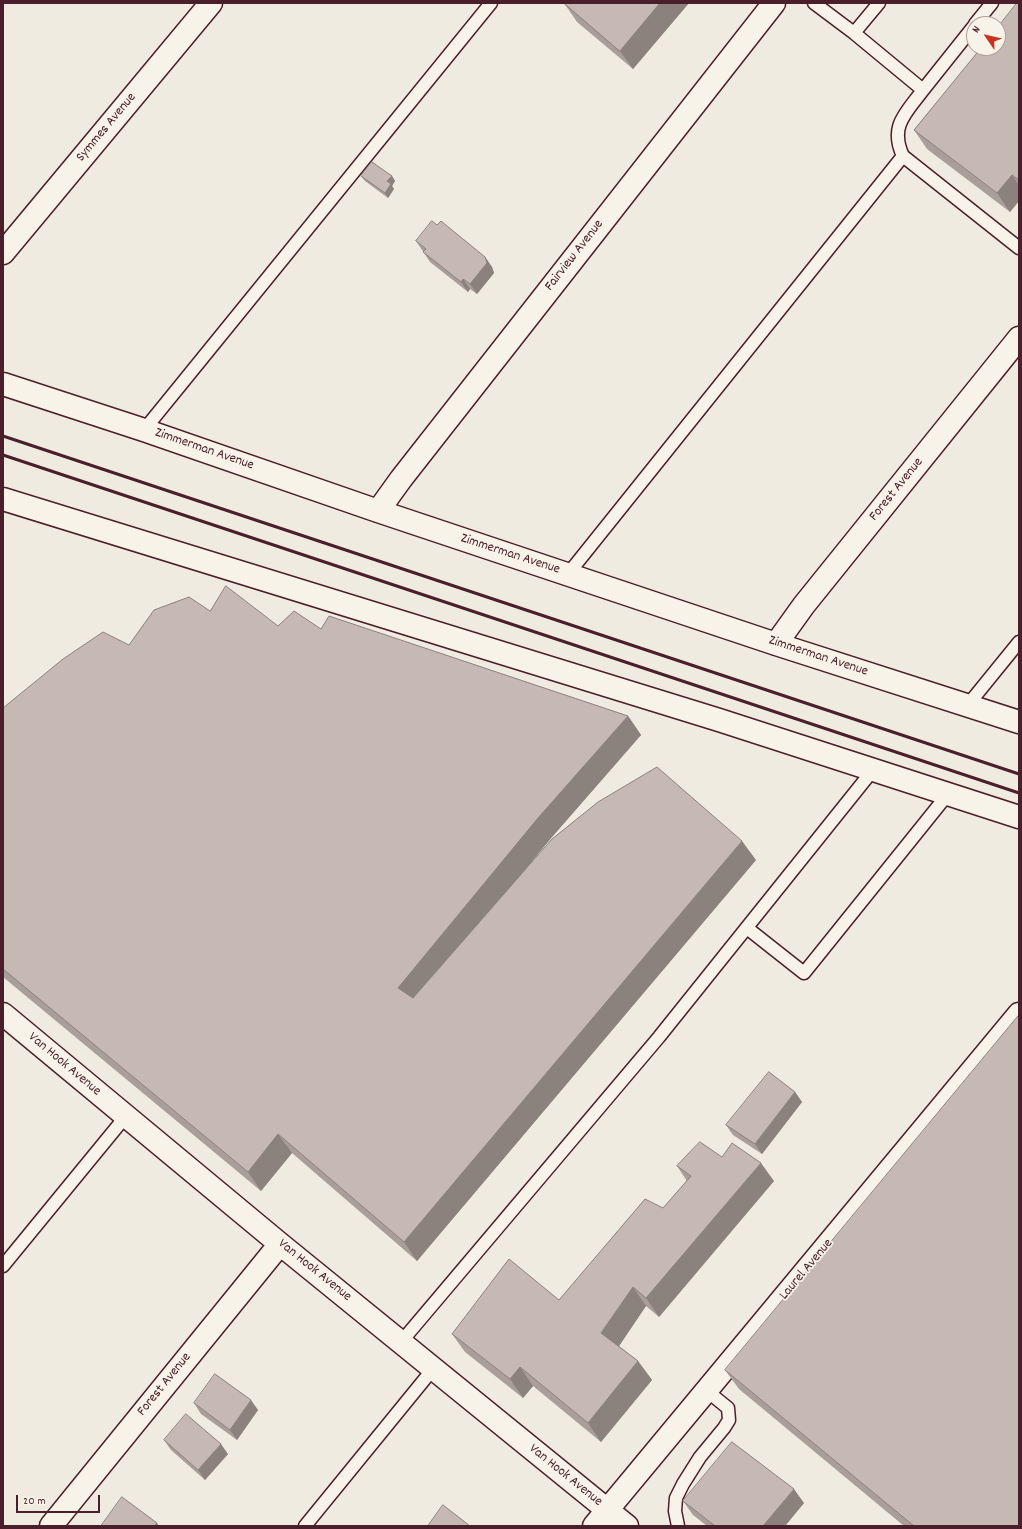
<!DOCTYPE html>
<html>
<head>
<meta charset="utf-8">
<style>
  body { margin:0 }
  #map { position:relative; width:1022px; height:1529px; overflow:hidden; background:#f0ebe0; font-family:Dekko,sans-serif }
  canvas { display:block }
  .frame { position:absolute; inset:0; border:4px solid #4a1f2b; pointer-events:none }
  .north { position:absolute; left:966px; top:16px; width:40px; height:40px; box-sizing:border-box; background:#f7f3e8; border:1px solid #b29e9c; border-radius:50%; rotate:304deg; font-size:11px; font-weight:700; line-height:16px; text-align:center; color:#4a1f2b }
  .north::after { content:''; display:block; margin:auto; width:14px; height:18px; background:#c8321e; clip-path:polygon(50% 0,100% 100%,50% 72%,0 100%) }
  .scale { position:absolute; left:16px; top:1495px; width:84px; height:18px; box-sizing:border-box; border:2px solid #4a1f2b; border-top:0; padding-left:5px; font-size:12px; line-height:14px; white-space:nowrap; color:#4a1f2b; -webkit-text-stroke:3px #f7f3e8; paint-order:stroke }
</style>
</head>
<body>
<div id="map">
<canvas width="1022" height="1529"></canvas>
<div class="frame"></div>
<div class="north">N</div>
<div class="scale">20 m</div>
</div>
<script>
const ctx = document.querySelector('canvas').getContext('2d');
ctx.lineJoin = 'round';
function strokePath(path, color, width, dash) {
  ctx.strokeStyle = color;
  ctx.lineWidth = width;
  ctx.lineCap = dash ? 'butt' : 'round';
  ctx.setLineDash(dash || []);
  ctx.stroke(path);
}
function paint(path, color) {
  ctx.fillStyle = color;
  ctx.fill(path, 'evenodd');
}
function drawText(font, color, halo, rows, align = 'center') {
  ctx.font = font + ' Dekko,sans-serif';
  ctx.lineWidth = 3.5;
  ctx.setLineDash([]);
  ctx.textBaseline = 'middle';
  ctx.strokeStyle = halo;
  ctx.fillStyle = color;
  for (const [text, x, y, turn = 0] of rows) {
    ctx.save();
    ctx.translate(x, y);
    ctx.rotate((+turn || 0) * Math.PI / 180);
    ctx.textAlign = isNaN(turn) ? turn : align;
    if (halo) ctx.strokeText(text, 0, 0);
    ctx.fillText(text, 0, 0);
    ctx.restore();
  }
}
const lane = new Path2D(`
  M 814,3 L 854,33 L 923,90 L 974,26
  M 975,24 L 992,3
  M 854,33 L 879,3
  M 923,90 C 906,113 889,126 903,156 L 1019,248
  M 144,430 L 491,3
  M 568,574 L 903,156
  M 967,706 L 1019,642
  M 747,928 L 804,973 L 948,794
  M 3,1266 L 126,1116
  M 401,1342 L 659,1037 L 873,770
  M 305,1526 L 433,1369
  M 678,1526 L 675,1511 L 676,1498 L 683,1484 L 700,1457 L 724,1428 L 729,1420 L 728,1408 L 707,1391`);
const street = new Path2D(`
  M 3,253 L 211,3
  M 3,384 L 144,430 L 378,511 L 776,644 L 1019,722
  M 3,499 L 719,720 L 1019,817
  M 378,511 L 401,479 L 774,3
  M 776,644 L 804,605 L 1019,338
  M 3,1014 L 280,1244 L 627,1526
  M 51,1526 L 280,1244
  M 594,1526 L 1019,1014`);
const rail = new Path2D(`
  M 3,436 L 1019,774
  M 3,455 L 1019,793`);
const wall = new Path2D(`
  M 564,3 L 689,3 L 633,69 L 577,22 Z
  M 1019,3 L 1019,201 L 1010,212 L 927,149 L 914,130 Z
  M 361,176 L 392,176 L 395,181 L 392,186 L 394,189 L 388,198 L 365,181 Z
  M 437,225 L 485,257 L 492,267 L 494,273 L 477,294 L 470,289 L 468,292 L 430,262 L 416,241 Z
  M 210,611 L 278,626 L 321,629 L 628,716 L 641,735 L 552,837 L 513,884 L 756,860 L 417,1261 L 292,1153 L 261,1191 L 3,977 L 3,708 L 129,645 Z
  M 795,1092 L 802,1102 L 762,1154 L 733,1135 L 726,1125 Z
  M 722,1157 L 774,1181 L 659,1317 L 646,1306 L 619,1346 L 638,1361 L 652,1380 L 601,1442 L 533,1386 L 523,1398 L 465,1352 L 452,1334 L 559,1300 L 663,1208 L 687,1181 L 677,1166 Z
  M 725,1370 L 1019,1526 L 904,1526 L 739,1389 Z
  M 194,1403 L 258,1410 L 237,1440 L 201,1414 Z
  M 164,1440 L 228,1454 L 205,1480 L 171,1450 Z
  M 683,1501 L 804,1503 L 785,1526 L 707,1526 L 693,1515 Z`);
const shadedWall = new Path2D(`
  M 660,3 L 689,3 L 633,69 L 620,51 Z
  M 1012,175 L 1019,185 L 1019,201 L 1010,212 L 997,193 Z
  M 392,176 L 395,181 L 392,186 L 394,189 L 388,198 L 385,193 L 387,181 Z
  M 485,257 L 492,267 L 494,273 L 477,294 L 470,284 Z
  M 463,279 L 470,289 L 468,292 L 461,282 Z
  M 628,716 L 641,735 L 552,837 L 412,1007 L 398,988 L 538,818 Z
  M 742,841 L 756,860 L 417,1261 L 404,1242 Z
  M 795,1092 L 802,1102 L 762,1154 L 755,1144 Z
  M 278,1134 L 292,1153 L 261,1191 L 248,1172 Z
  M 761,1163 L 774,1181 L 659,1317 L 646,1298 Z
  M 633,1287 L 646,1306 L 615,1352 L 601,1333 Z
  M 638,1361 L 652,1380 L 601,1442 L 588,1423 Z
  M 520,1367 L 533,1386 L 523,1398 L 510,1379 Z
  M 251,1400 L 258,1410 L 237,1440 L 230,1430 Z
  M 221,1444 L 228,1454 L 205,1480 L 198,1470 Z
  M 794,1489 L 804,1503 L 785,1526 L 763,1526 Z
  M 157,1523 L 159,1526 L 154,1526 Z`);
const building = new Path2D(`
  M 564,3 L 660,3 L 620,51 Z
  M 1017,3 L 1019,3 L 1019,180 L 1012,175 L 997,193 L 914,130 L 981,48 L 998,48 L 998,27 Z
  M 372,162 L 392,176 L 387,181 L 391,184 L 385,193 L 361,176 Z
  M 432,221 L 437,225 L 441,221 L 485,257 L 487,263 L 470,284 L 463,279 L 461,282 L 423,252 L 426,249 L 416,241 Z
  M 226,586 L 278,626 L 294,611 L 321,629 L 329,616 L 628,716 L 538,818 L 398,988 L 413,998 L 552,839 L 598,802 L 657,767 L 742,841 L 404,1242 L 278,1134 L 248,1172 L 3,969 L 3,708 L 63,659 L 103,632 L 129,645 L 154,610 L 189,597 L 210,611 Z
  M 1019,1015 L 1019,1526 L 914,1526 L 725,1370 Z
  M 769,1072 L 795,1092 L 755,1144 L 726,1125 Z
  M 700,1142 L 722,1157 L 732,1143 L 761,1163 L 646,1298 L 633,1287 L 601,1333 L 638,1361 L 588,1423 L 520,1367 L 510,1379 L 452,1334 L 509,1259 L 559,1300 L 645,1199 L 663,1208 L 691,1176 L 677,1166 Z
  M 215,1374 L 251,1400 L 230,1430 L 194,1403 Z
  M 186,1414 L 221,1444 L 198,1470 L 164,1440 Z
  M 732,1442 L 794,1489 L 763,1526 L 715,1526 L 683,1501 Z
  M 122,1497 L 157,1523 L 154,1526 L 101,1526 Z
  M 443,1505 L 470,1526 L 428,1526 Z`);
const streetNames = [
  ["Symmes Avenue",107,128,-50],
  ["Fairview Avenue",575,256,-52],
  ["Zimmerman Avenue",204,450,19],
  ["Forest Avenue",897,490,-51],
  ["Zimmerman Avenue",510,555,18],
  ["Zimmerman Avenue",818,657,18],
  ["Van Hook Avenue",64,1065,40],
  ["Laurel Avenue",807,1270,-50],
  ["Van Hook Avenue",314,1271,39],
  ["Forest Avenue",165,1385,-51],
  ["Van Hook Avenue",565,1476,39]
];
strokePath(lane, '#4a1f2b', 15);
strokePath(street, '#4a1f2b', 25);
strokePath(lane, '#f7f3e8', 12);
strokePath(street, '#f7f3e8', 22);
strokePath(rail, '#4a1f2b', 3);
paint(wall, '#aa9e9a');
paint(shadedWall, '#8b817d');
paint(building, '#c6b8b3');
strokePath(building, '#8b817d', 1);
drawText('14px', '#4a1f2b', '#f7f3e8', streetNames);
</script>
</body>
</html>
